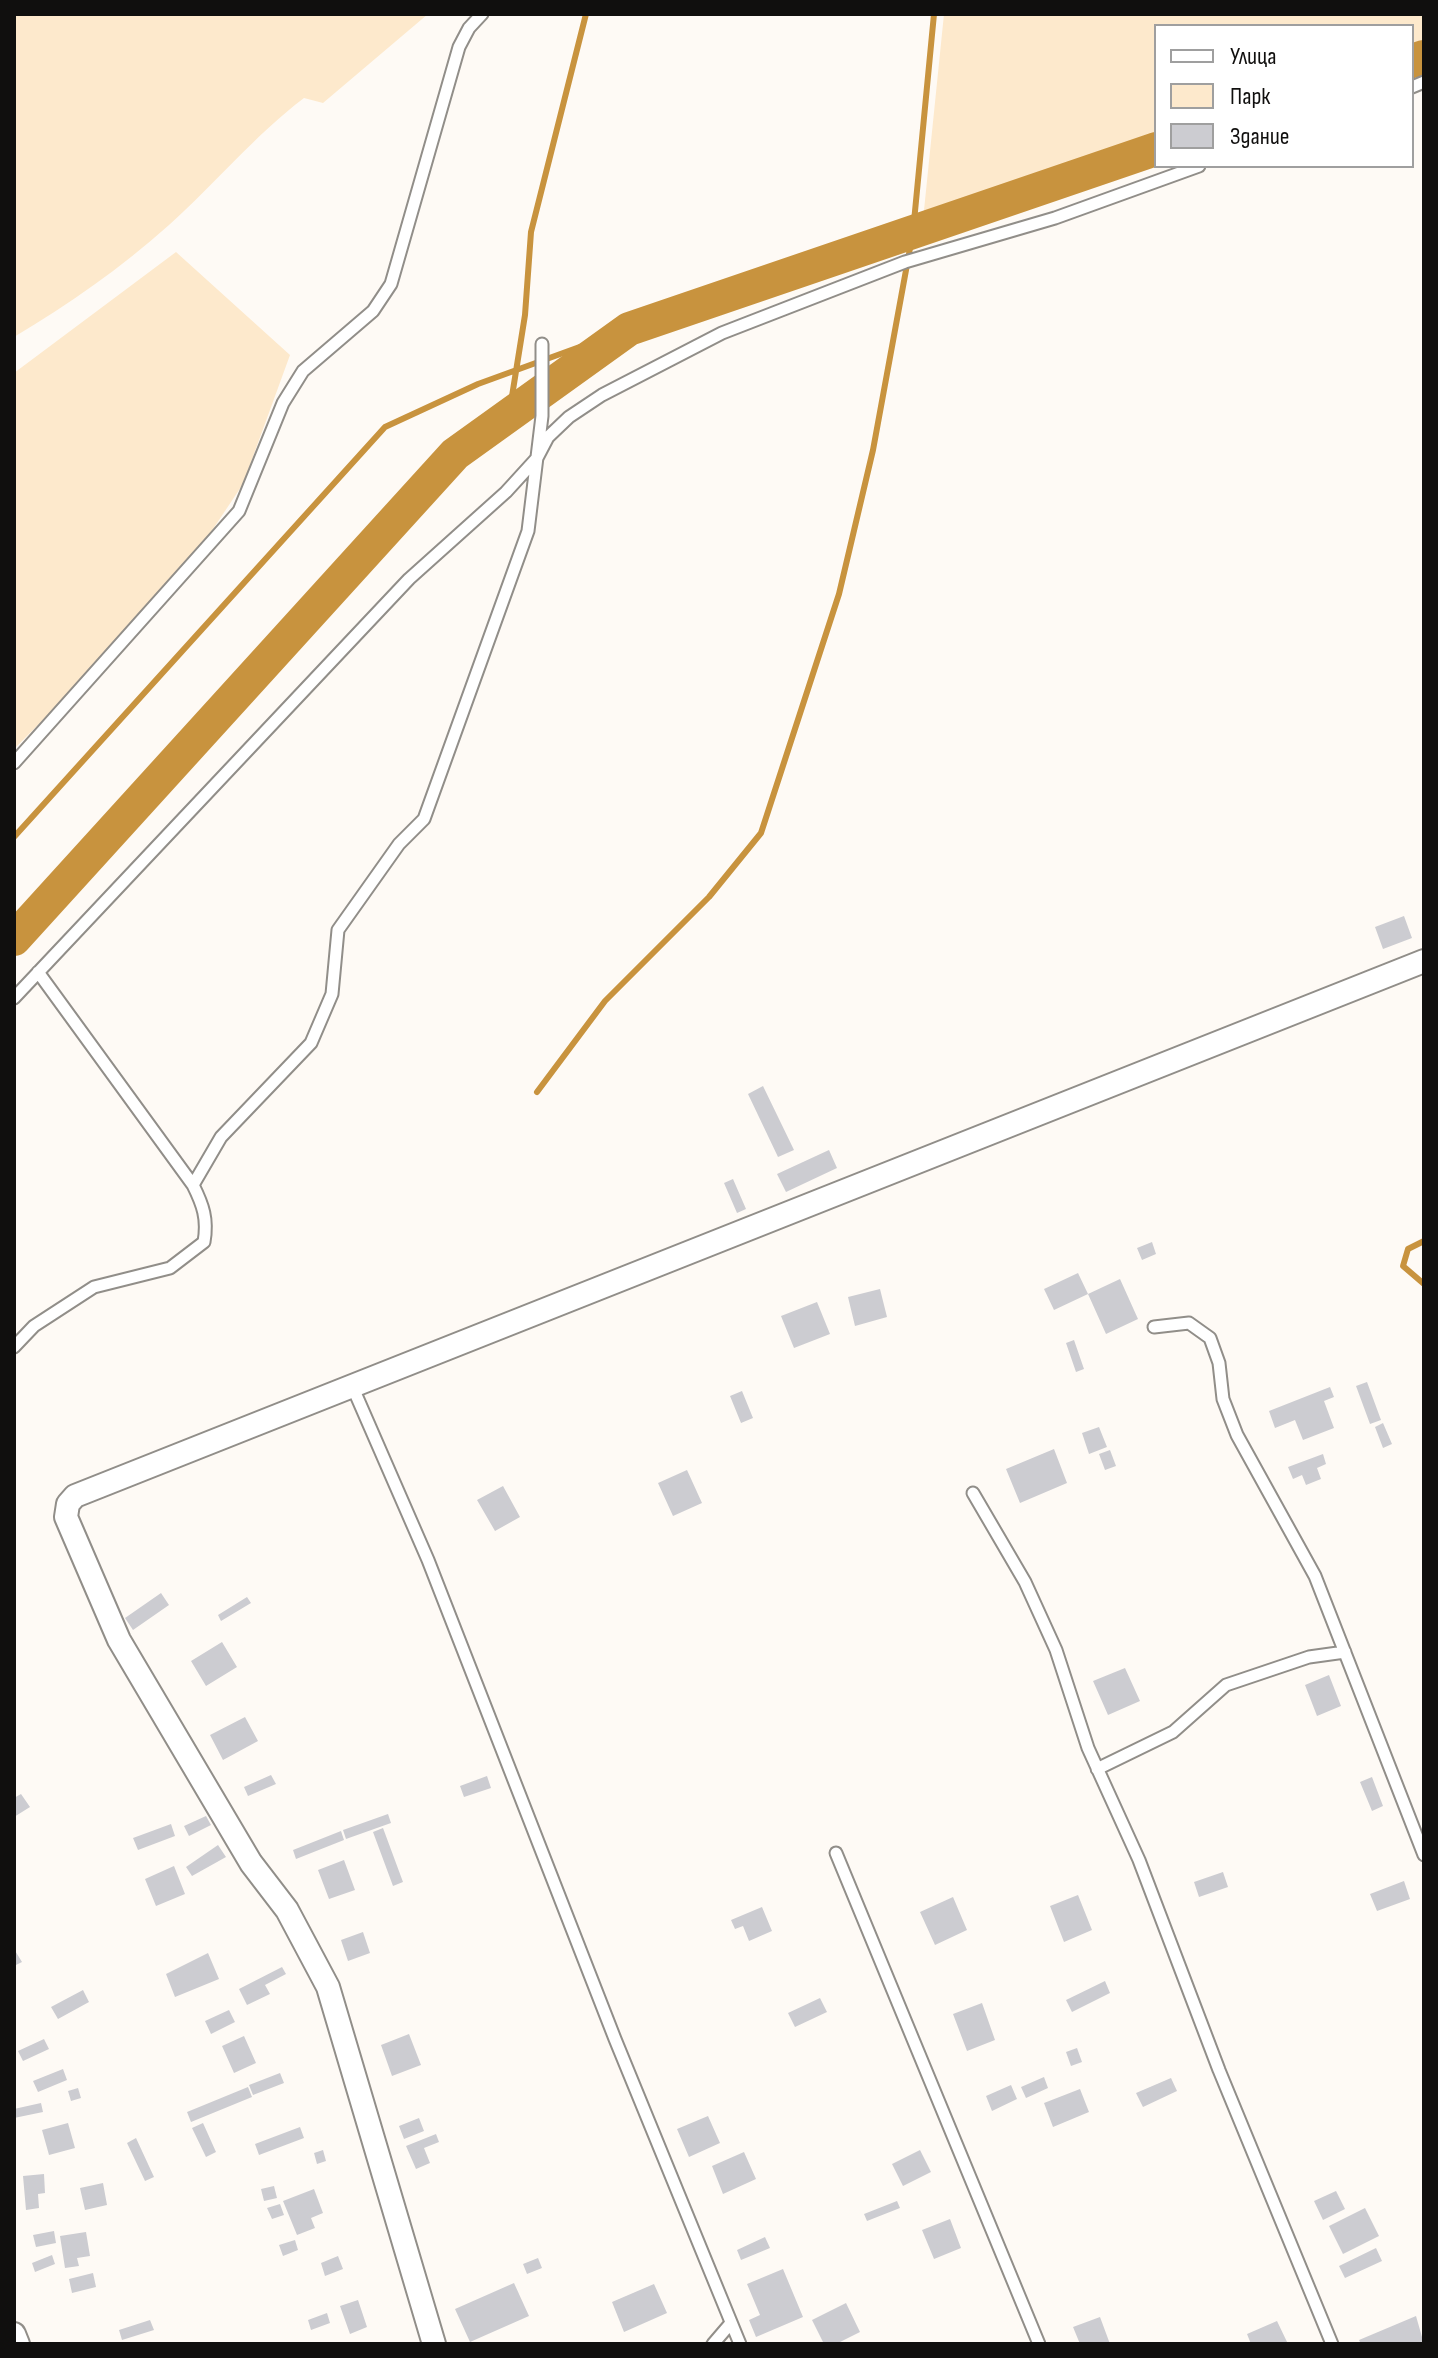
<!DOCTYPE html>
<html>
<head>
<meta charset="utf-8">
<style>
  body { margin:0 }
  #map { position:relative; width:1438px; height:2358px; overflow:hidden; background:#fefaf5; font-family:"Sofia Sans Condensed",sans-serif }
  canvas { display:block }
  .frame { position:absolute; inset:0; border:16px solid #100f0e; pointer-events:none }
  .legend { position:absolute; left:1154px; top:24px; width:260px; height:144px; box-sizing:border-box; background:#fff; border:2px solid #9f9f9f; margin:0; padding:10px 14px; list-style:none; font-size:24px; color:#100f0e }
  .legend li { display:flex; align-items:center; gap:16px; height:40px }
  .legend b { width:40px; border:2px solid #9f9f9f }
</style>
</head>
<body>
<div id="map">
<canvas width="1438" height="2358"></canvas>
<div class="frame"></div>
<ul class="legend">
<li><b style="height:10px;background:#fff"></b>Улица</li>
<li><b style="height:22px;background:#fde9cc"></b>Парк</li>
<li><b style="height:22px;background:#ccccd1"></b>Здание</li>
</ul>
</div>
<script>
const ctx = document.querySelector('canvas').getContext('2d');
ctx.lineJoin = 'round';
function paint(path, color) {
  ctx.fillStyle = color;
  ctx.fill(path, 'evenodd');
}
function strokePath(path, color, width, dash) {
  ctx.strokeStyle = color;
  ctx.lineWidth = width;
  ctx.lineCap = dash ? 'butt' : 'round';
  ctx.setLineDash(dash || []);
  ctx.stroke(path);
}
const green = new Path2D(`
  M 14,14 L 428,14 L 323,103 L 304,98 C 255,135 215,184 169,225 C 121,268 69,304 14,337 Z
  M 944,14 L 1424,14 L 1424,45 L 1412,49 L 1412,26 L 1156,26 L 1156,139 L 923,220 Z
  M 176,252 L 290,355 L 243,484 L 171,592 L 14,749 L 14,373 Z`);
const stream = new Path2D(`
  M 509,415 L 525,315 L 531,232 L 586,14
  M 14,837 L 385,427 L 478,384 L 629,329
  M 537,1092 L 605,1001 L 709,897 L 761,833 L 839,594 L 873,450 L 913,232 L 934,14
  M 1424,1241 L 1408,1249 L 1403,1266 L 1424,1284`);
const river = new Path2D(`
  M 1412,61 L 1424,57
  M 14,939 L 455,454 L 629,329 L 1156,149`);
const building = new Path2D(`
  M 1404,916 L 1412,938 L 1383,949 L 1375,927 Z
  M 763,1086 L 794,1150 L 778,1157 L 748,1094 Z
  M 829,1150 L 837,1168 L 786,1192 L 777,1174 Z
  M 733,1179 L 746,1209 L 737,1213 L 724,1183 Z
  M 1152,1242 L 1156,1254 L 1142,1260 L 1137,1248 Z
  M 1078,1273 L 1088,1294 L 1120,1279 L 1138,1319 L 1106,1334 L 1088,1294 L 1054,1310 L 1044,1289 Z
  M 880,1289 L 887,1317 L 855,1326 L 848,1297 Z
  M 817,1302 L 830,1334 L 794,1348 L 781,1316 Z
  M 1074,1340 L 1084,1369 L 1076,1372 L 1066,1343 Z
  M 1367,1382 L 1381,1420 L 1370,1424 L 1356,1386 Z
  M 1330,1387 L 1334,1397 L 1324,1401 L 1334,1428 L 1303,1440 L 1295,1420 L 1275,1428 L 1269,1411 Z
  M 742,1391 L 753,1418 L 741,1423 L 730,1396 Z
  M 1383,1423 L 1392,1444 L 1383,1448 L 1375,1427 Z
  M 1099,1427 L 1107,1447 L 1089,1454 L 1082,1433 Z
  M 1054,1449 L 1067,1483 L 1020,1503 L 1006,1469 Z
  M 1110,1450 L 1116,1466 L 1105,1470 L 1099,1454 Z
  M 1323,1454 L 1326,1464 L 1317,1468 L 1321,1479 L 1306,1485 L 1302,1475 L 1293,1479 L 1288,1467 Z
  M 687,1470 L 702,1503 L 673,1516 L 658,1483 Z
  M 503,1486 L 520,1517 L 495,1531 L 477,1500 Z
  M 161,1593 L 169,1605 L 133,1630 L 125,1618 Z
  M 247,1597 L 251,1603 L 221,1621 L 218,1615 Z
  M 222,1642 L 237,1667 L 206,1686 L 191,1661 Z
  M 1125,1668 L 1140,1701 L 1108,1715 L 1093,1681 Z
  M 1329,1675 L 1341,1706 L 1317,1716 L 1305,1685 Z
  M 245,1717 L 258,1741 L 223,1760 L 210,1735 Z
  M 271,1775 L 276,1784 L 248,1796 L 244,1787 Z
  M 487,1776 L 491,1788 L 464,1797 L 460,1786 Z
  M 1372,1777 L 1383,1806 L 1372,1811 L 1360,1782 Z
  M 21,1794 L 30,1807 L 14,1817 L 14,1798 Z
  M 388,1814 L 391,1823 L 346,1839 L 343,1830 Z
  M 206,1816 L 211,1825 L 189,1836 L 184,1826 Z
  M 171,1824 L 175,1836 L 138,1850 L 133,1838 Z
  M 383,1828 L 403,1882 L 393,1886 L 373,1832 Z
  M 341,1831 L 344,1840 L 296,1859 L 293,1850 Z
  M 218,1845 L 226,1857 L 192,1876 L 186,1867 Z
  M 344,1860 L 355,1890 L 329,1899 L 318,1870 Z
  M 174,1866 L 185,1894 L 156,1906 L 145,1879 Z
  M 1223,1872 L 1228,1887 L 1199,1897 L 1194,1882 Z
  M 1404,1881 L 1410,1899 L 1377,1911 L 1370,1894 Z
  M 1078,1895 L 1092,1930 L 1064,1942 L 1050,1906 Z
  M 953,1897 L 967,1930 L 935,1945 L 920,1912 Z
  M 762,1907 L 772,1931 L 749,1941 L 743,1926 L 735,1929 L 731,1920 Z
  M 363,1932 L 370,1953 L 348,1961 L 341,1940 Z
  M 14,1949 L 22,1962 L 14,1966 Z
  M 208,1953 L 219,1979 L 175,1997 L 166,1974 Z
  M 282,1967 L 286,1974 L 265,1985 L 270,1994 L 247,2005 L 239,1989 Z
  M 1105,1981 L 1110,1993 L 1072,2012 L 1066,2000 Z
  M 83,1990 L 89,2002 L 58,2019 L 51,2007 Z
  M 820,1998 L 827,2012 L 795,2027 L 788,2013 Z
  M 982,2003 L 995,2040 L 967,2051 L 953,2014 Z
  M 229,2010 L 235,2022 L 211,2034 L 205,2021 Z
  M 409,2034 L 421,2065 L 392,2076 L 381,2045 Z
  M 244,2036 L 256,2063 L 234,2073 L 222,2046 Z
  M 44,2039 L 49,2049 L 23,2061 L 18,2051 Z
  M 1077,2048 L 1082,2062 L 1071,2066 L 1066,2052 Z
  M 63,2069 L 67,2080 L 38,2092 L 33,2081 Z
  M 280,2073 L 284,2083 L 253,2095 L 249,2085 Z
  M 1044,2077 L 1048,2088 L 1026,2098 L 1021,2087 Z
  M 1171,2078 L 1177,2091 L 1143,2107 L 1136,2093 Z
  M 1011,2085 L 1017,2099 L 992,2111 L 986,2096 Z
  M 248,2087 L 252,2097 L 191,2122 L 187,2112 Z
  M 78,2088 L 81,2098 L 71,2101 L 68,2091 Z
  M 1080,2089 L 1089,2112 L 1053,2127 L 1044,2103 Z
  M 41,2103 L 43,2112 L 14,2118 L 14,2109 Z
  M 708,2116 L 720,2143 L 689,2157 L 677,2129 Z
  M 419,2118 L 424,2131 L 404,2139 L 399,2126 Z
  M 68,2123 L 75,2148 L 49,2155 L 42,2130 Z
  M 203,2123 L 216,2152 L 206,2157 L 192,2128 Z
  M 300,2127 L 304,2138 L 259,2155 L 255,2144 Z
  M 436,2134 L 439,2142 L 424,2148 L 430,2163 L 416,2169 L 406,2146 Z
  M 136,2138 L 154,2177 L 145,2181 L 127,2143 Z
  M 323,2150 L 326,2161 L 317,2164 L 314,2153 Z
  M 920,2150 L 931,2172 L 903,2186 L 892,2164 Z
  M 744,2152 L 756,2179 L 723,2194 L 712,2166 Z
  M 44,2174 L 45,2193 L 38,2194 L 39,2208 L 26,2210 L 23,2176 Z
  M 103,2183 L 107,2205 L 85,2210 L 80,2188 Z
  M 274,2186 L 277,2198 L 264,2201 L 261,2189 Z
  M 314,2189 L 323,2213 L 311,2218 L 315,2228 L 297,2235 L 283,2201 Z
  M 1336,2191 L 1345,2209 L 1323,2220 L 1314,2201 Z
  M 897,2201 L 900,2208 L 867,2221 L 864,2214 Z
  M 280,2204 L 284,2215 L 272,2219 L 267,2208 Z
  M 1365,2208 L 1379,2236 L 1343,2254 L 1329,2226 Z
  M 950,2219 L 961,2248 L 934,2259 L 922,2230 Z
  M 54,2231 L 56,2243 L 36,2247 L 33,2235 Z
  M 86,2232 L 90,2256 L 77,2258 L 79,2266 L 65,2268 L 60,2236 Z
  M 765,2237 L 770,2248 L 741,2260 L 737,2250 Z
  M 295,2240 L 298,2250 L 283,2256 L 279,2245 Z
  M 1376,2248 L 1382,2261 L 1345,2278 L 1339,2266 Z
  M 52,2255 L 55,2264 L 35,2272 L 32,2263 Z
  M 338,2256 L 343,2269 L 325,2276 L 321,2263 Z
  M 538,2258 L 542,2268 L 527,2274 L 523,2264 Z
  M 783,2269 L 803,2317 L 756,2337 L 749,2320 L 760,2315 L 747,2284 Z
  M 93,2273 L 96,2287 L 72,2293 L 69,2279 Z
  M 514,2283 L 529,2316 L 470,2342 L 455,2309 Z
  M 654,2284 L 667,2313 L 624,2332 L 612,2302 Z
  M 358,2300 L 367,2327 L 350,2334 L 340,2306 Z
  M 846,2303 L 860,2332 L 836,2344 L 824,2344 L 812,2320 Z
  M 327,2313 L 330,2323 L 311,2330 L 308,2320 Z
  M 1416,2316 L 1424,2344 L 1361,2344 L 1359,2340 Z
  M 1100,2317 L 1110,2344 L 1080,2344 L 1073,2327 Z
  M 150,2320 L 154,2330 L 122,2340 L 119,2330 Z
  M 1277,2321 L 1288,2344 L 1251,2344 L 1247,2334 Z`);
const service = new Path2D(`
  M 1412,87 L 1424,82
  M 14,763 L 239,511 L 283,403 L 303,371 L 373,311 L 391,284 L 459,47 L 469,28 L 482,14
  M 14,998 L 409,579 L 506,492 L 537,458 L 548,437 L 569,417 L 602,395 L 722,333 L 905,262 L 1055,218 L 1199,166
  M 193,1185 L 221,1137 L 311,1043 L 332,994 L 338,930 L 399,844 L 424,819 L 528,531 L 542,416 L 542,344
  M 1154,1327 L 1189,1323 L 1210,1338 L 1219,1363 L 1223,1399 L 1237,1435 L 1315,1576 L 1424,1855
  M 14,1347 L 34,1326 L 94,1287 L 170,1268 L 204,1242 C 208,1219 203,1205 193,1185 L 38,972
  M 353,1388 L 428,1560 L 615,2039 L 740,2344
  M 973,1493 L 1025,1582 L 1056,1650 L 1088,1748 L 1139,1860 L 1219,2070 L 1332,2344
  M 1097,1769 L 1173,1732 L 1226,1685 L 1309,1657 L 1345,1652
  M 836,1853 L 1039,2344
  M 713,2344 L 731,2323`);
const minor = new Path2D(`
  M 14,2334 L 18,2344
  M 434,2344 L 328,1987 L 287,1910 L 251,1863 L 119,1640 L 66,1517 L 68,1504 L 75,1496 L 1424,961`);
paint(green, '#fde9cc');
strokePath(stream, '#c8933e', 6);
strokePath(river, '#c8933e', 34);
paint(building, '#ccccd1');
strokePath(service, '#918e89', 15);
strokePath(minor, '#918e89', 26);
strokePath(service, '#fff', 11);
strokePath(minor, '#fff', 22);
</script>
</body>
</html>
